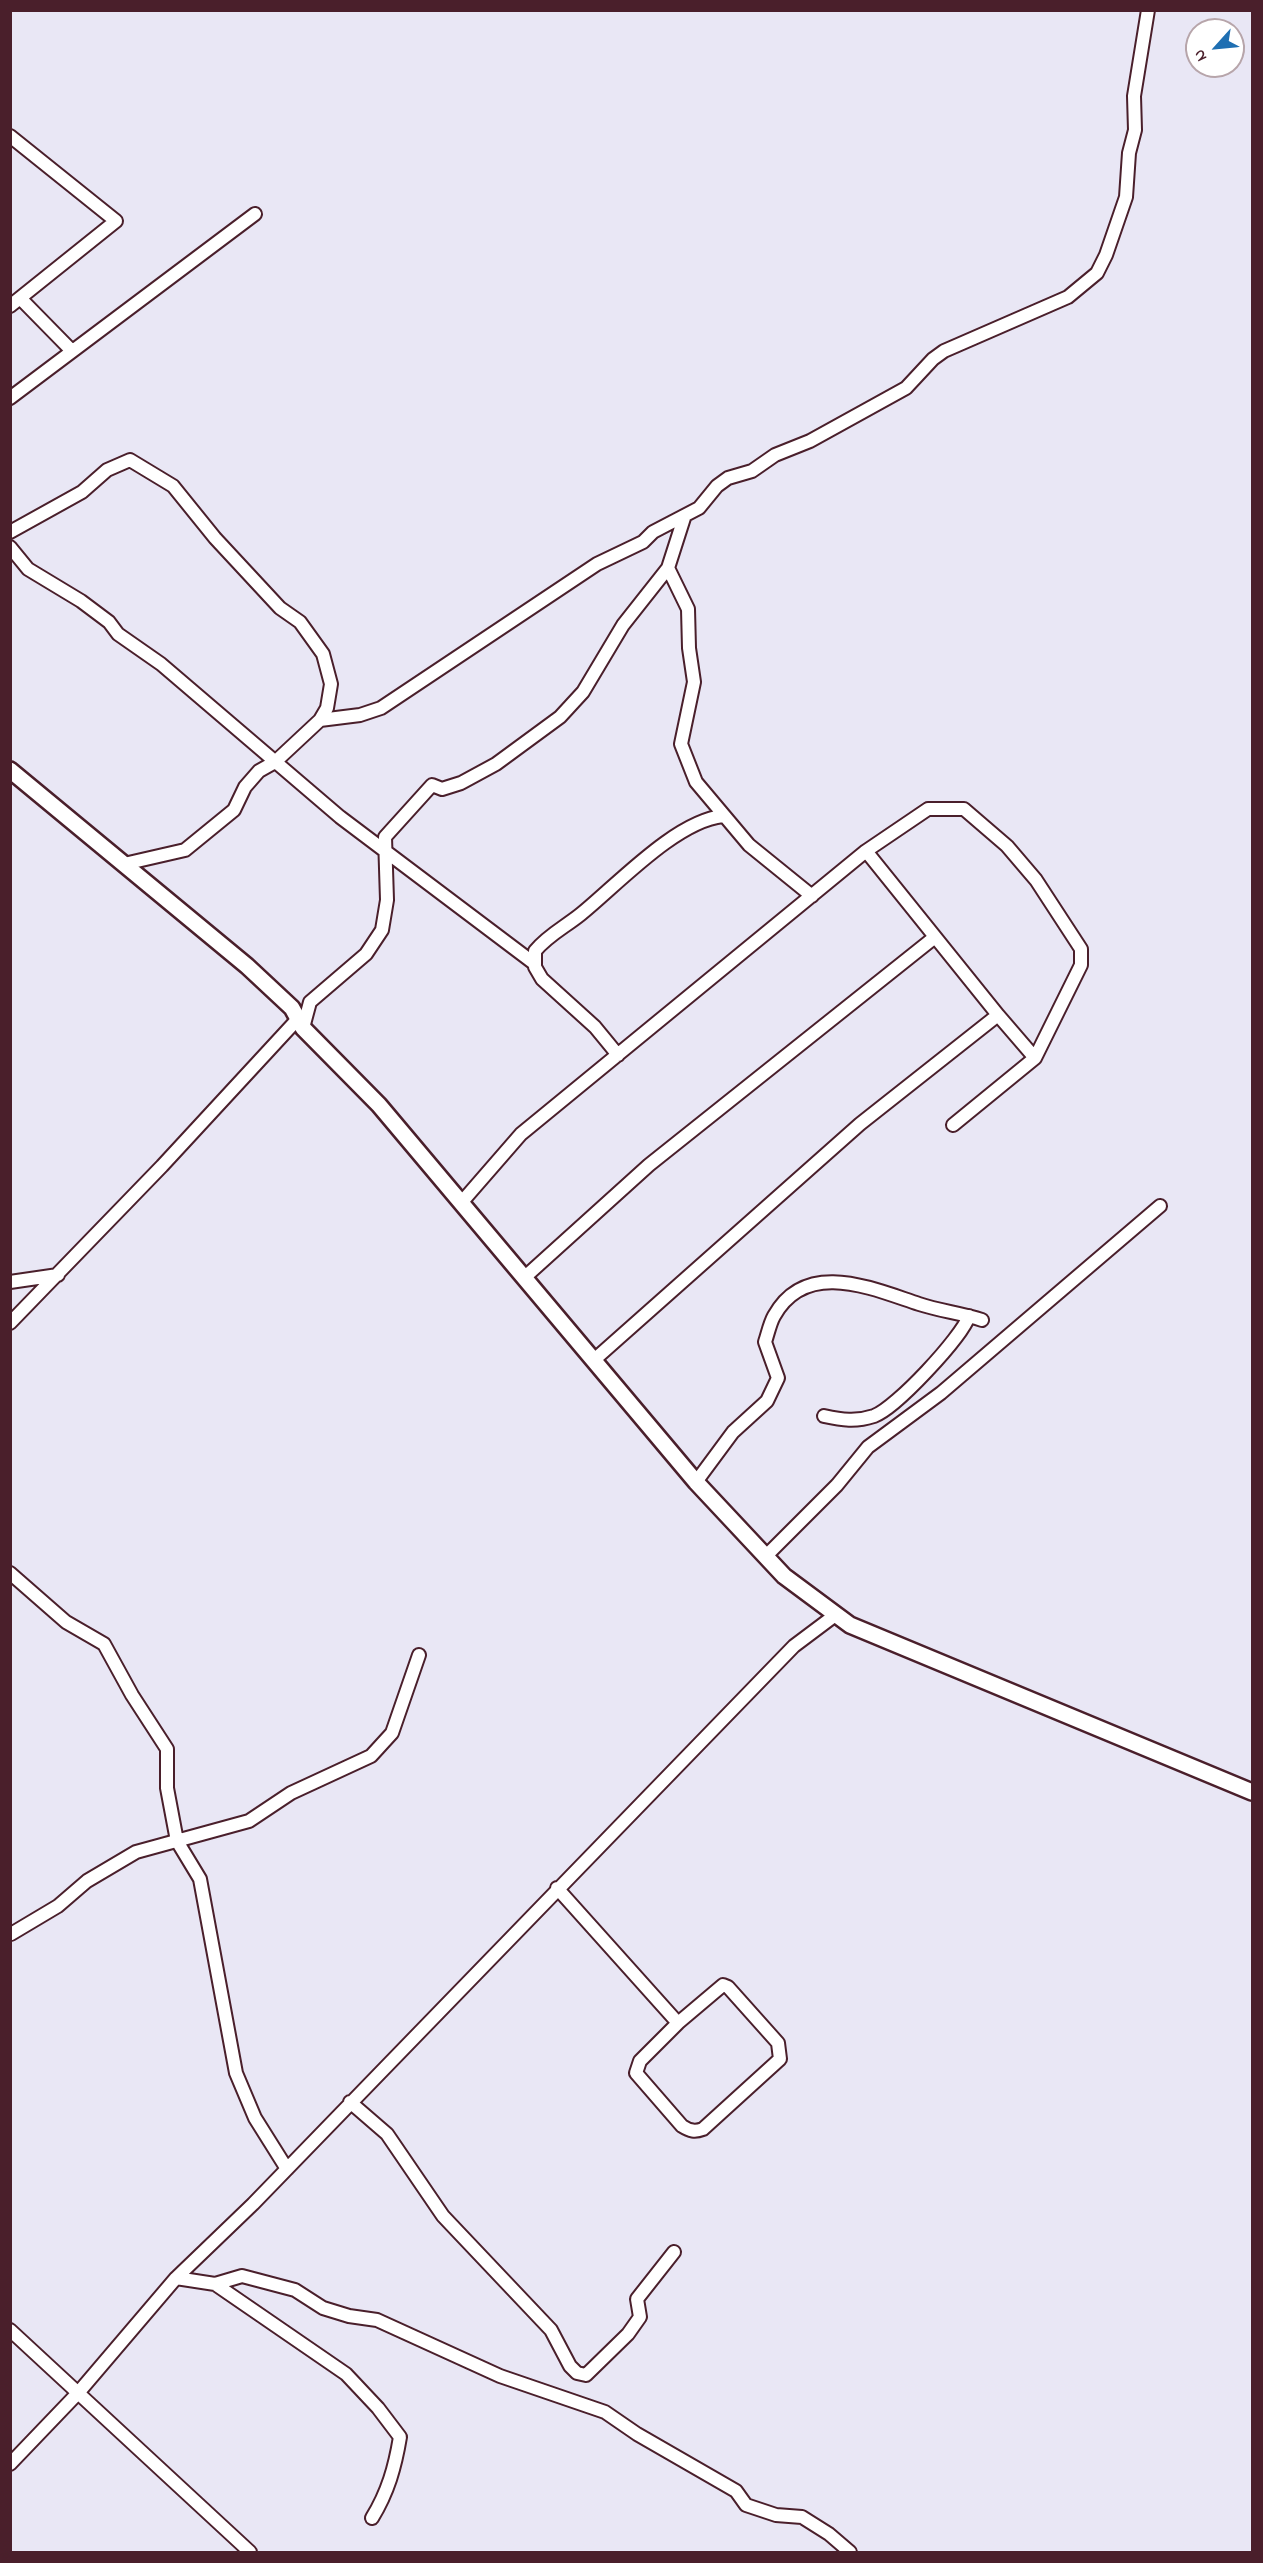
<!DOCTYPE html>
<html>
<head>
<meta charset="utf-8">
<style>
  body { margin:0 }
  #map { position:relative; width:1263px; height:2563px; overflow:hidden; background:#e9e7f5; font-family:"Indie Flower",sans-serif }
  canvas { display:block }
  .frame { position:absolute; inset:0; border:12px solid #4a1f2b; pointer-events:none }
  .north { position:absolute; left:1185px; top:18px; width:60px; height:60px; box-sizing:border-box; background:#fff; border:2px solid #b7a5aa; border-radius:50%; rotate:243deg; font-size:16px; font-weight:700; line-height:24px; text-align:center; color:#4a1f2b }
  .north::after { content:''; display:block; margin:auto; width:21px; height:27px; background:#1f6fb2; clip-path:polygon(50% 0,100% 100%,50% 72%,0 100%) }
</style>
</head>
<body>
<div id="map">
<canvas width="1263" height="2563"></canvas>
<div class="frame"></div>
<div class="north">N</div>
</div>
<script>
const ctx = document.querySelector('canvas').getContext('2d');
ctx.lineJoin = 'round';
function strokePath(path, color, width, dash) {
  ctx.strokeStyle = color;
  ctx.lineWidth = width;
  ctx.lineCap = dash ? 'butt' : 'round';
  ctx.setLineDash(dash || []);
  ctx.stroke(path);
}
const minor = new Path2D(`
  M 10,136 L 116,221 L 10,306
  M 20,298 L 72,351
  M 10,398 L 255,214
  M 10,532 L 82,492 L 107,470 L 130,460 L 173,486 L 215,538 L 280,608 L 300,622 L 323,654 L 331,684 L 327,708 L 320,720 L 275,762 L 259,771 L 245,787 L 234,810 L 185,850 L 124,864
  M 10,547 L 28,569 L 81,601 L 109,622 L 118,634 L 161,664 L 340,817 L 535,964
  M 668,568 L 688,609 L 689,648 L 694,682 L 681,744 L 696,782 L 749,845 L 812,896
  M 320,720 L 360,715 L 381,708 L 597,564 L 643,542 L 653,532 L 699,508 L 717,486 L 728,478 L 752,471 L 775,455 L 810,441 L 906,388 L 933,359 L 944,351 L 1068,297 L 1097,273 L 1106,255 L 1126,197 L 1129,153 L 1135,130 L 1134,96 L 1148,10
  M 866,851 L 998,1015
  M 618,1055 L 595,1027 L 542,979 L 535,967 L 535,951 C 548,935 565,927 581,914 C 618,884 676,821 723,816
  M 461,1203 L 521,1134 L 866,851 L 928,809 L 964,809 L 1007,846 L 1036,880 L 1081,949 L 1081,965 L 1035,1058 L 953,1125
  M 525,1277 L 649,1165 L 935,937
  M 10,1282 L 58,1275
  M 10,1323 L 162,1166 L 295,1022 L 303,1028 L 310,1002 L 366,954 L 382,930 L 387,900 L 385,837 L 432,785 L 442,789 L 461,783 L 496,764 L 560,717 L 583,692 L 623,625 L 668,568 L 684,518
  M 594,1360 L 860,1124 L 998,1015 L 1035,1058
  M 824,1416 C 842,1420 856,1422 874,1416 C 896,1408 961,1338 969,1316
  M 696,1482 L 733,1432 L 767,1401 L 778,1378 L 765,1342 C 768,1333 770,1323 774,1316 C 806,1258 873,1289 919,1304 C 940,1311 961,1313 982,1320
  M 765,1557 L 837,1485 L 868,1447 L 941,1393 L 1160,1206
  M 10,1573 L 66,1622 L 104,1644 L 132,1695 L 167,1749 L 167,1788 L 177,1841 L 200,1879 L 236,2073 L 255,2118 L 287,2169
  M 557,1888 L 678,2023 L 723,1985 L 728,1987 L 778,2043 L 780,2059 L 703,2129 C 695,2132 690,2131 682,2126 L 636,2073 L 640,2061 L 678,2023
  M 11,1934 L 58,1906 L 87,1881 L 136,1852 L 249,1821 L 291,1793 L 371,1756 L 392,1733 L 419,1655
  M 350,2102 L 387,2134 L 443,2216 L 551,2330 L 570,2366 L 577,2373 L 586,2375 L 628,2334 L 640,2317 L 637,2299 L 674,2252
  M 176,2278 L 215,2284 L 242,2276 L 295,2290 L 323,2308 L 349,2316 L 377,2320 L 500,2376 L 605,2412 L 637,2434 L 736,2491 L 746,2505 L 776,2515 L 802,2517 L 829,2534 L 850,2552
  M 215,2284 L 346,2374 L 378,2408 L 400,2437 C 395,2467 388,2492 372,2518
  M 10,2330 L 250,2552
  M 10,2464 L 78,2393 L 176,2278 L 253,2204 L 794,1646 L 834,1616`);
const major = new Path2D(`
  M 10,770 L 247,966 L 292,1008 L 303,1028 L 379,1105 L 696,1482 L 784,1576 L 850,1625 L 1252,1792`);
strokePath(minor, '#4a1f2b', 16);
strokePath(major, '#4a1f2b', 20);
strokePath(minor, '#fff', 12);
strokePath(major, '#fff', 15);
</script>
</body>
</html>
